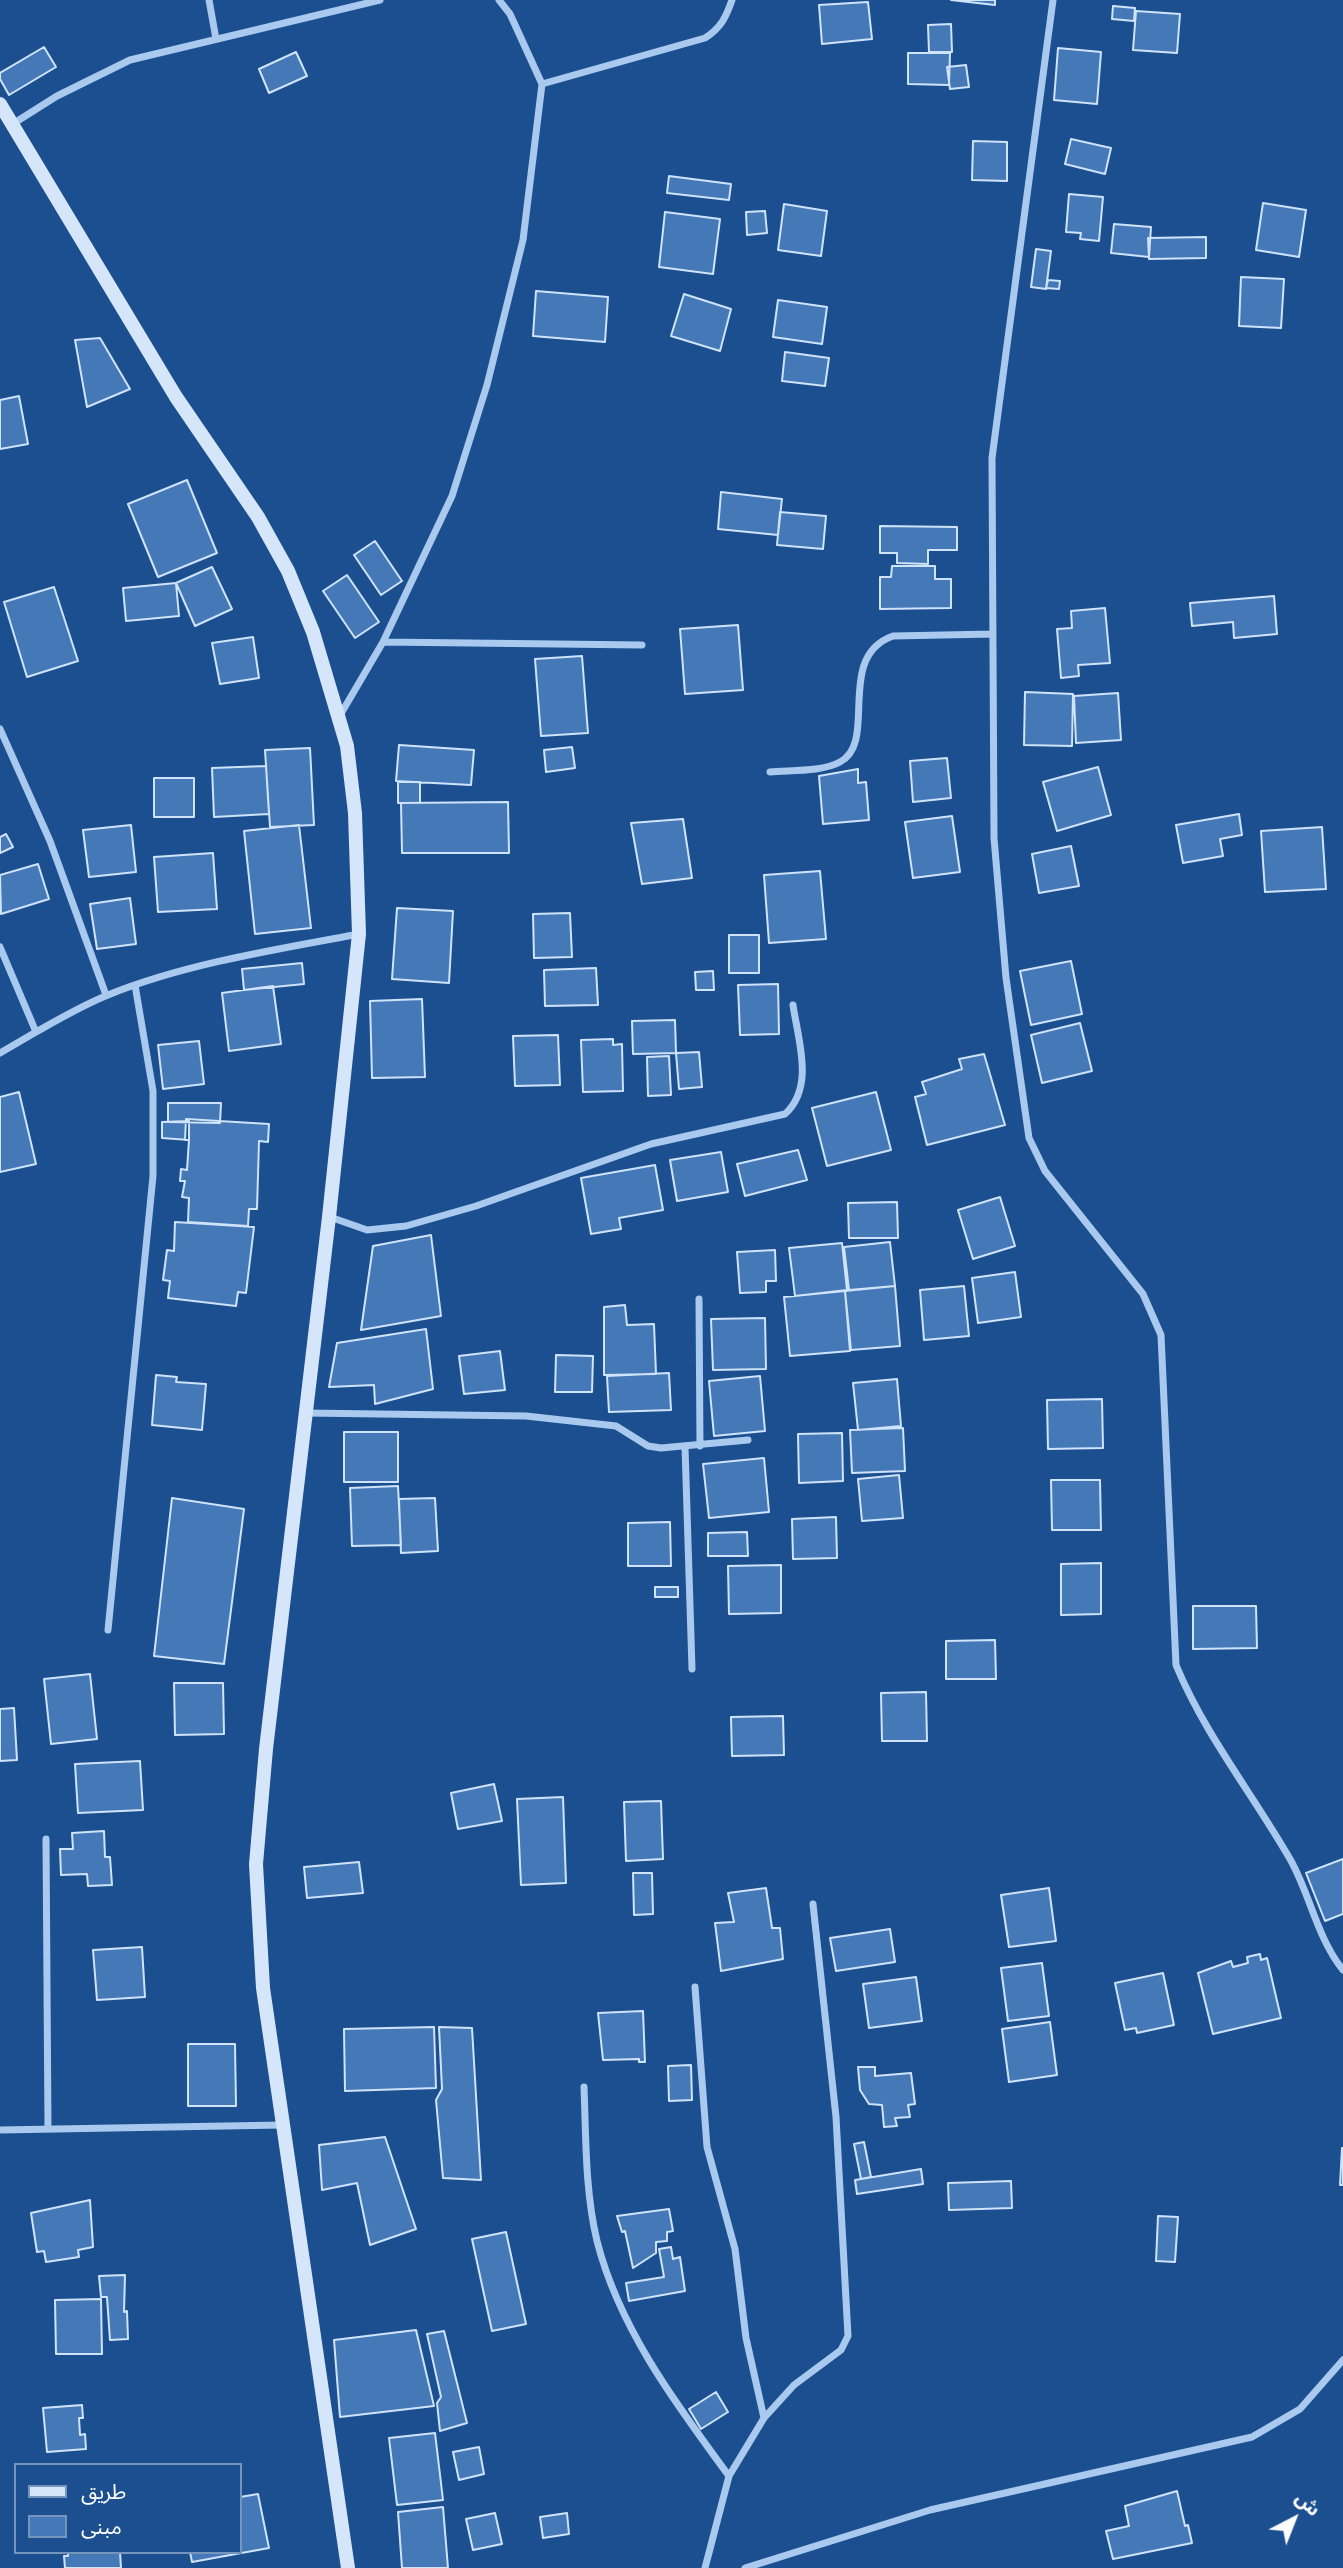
<!DOCTYPE html>
<html>
<head>
<meta charset="utf-8">
<style>
  body { margin:0 }
  #map { position:relative; width:1343px; height:2568px; overflow:hidden; background:#1b4f8f; font-family:"Titillium Web","Noto Sans Arabic",sans-serif }
  canvas { display:block }
  .legend { position:absolute; left:14px; top:2463px; width:228px; height:91px; box-sizing:border-box; background:#1b4f8f; border:2px solid #7695bc; margin:0; padding:9px 12px; list-style:none; font-size:21px; color:#fff }
  .legend li { display:flex; align-items:center; gap:14px; height:35px }
  .legend b { width:35px; border:2px solid #7695bc }
  .north { position:absolute; left:1259px; top:2484px; width:70px; height:70px; -webkit-text-stroke:5px #1b4f8f; paint-order:stroke; rotate:42deg; font-size:19px; font-weight:700; line-height:28px; text-align:center; color:#fff }
  .north::after { content:''; display:block; margin:auto; width:24px; height:32px; background:#fff; clip-path:polygon(50% 0,100% 100%,50% 72%,0 100%) }
</style>
</head>
<body>
<div id="map">
<canvas width="1343" height="2568"></canvas>
<ul class="legend">
<li><b style="height:9px;background:#d6e6fa"></b>طريق</li>
<li><b style="height:19px;background:#4478b7"></b>مبنى</li>
</ul>
<div class="north">ش</div>
</div>
<script>
const ctx = document.querySelector('canvas').getContext('2d');
ctx.lineJoin = 'round';
function paint(path, color) {
  ctx.fillStyle = color;
  ctx.fill(path, 'evenodd');
}
function strokePath(path, color, width, dash) {
  ctx.strokeStyle = color;
  ctx.lineWidth = width;
  ctx.lineCap = dash ? 'butt' : 'round';
  ctx.setLineDash(dash || []);
  ctx.stroke(path);
}
const building = new Path2D(`
  M 951,0 L 995,0 L 995,5 Z
  M 868,2 L 872,39 L 822,44 L 819,5 Z
  M 1113,6 L 1135,8 L 1134,21 L 1112,19 Z
  M 1136,11 L 1180,14 L 1177,53 L 1133,50 Z
  M 951,24 L 952,52 L 929,52 L 928,25 Z
  M 44,47 L 56,67 L 9,95 L 0,79 L 0,73 Z
  M 1058,48 L 1101,52 L 1097,104 L 1054,100 Z
  M 296,52 L 307,76 L 269,93 L 259,69 Z
  M 908,53 L 950,53 L 949,85 L 908,84 Z
  M 966,65 L 969,87 L 950,89 L 947,67 Z
  M 1071,139 L 1111,148 L 1105,174 L 1065,164 Z
  M 973,141 L 1007,142 L 1007,181 L 972,180 Z
  M 669,176 L 731,184 L 729,200 L 667,193 Z
  M 1069,194 L 1103,197 L 1099,241 L 1080,239 L 1081,233 L 1066,232 Z
  M 1263,203 L 1306,210 L 1299,257 L 1256,250 Z
  M 784,204 L 827,211 L 821,256 L 778,250 Z
  M 765,211 L 767,233 L 747,235 L 746,212 Z
  M 665,212 L 720,219 L 713,274 L 659,267 Z
  M 1114,224 L 1151,227 L 1149,257 L 1111,253 Z
  M 1206,237 L 1206,258 L 1149,259 L 1148,238 Z
  M 1036,249 L 1051,251 L 1046,289 L 1031,287 Z
  M 1241,277 L 1284,279 L 1281,328 L 1239,326 Z
  M 1048,280 L 1060,281 L 1059,289 L 1046,288 Z
  M 536,291 L 608,297 L 605,342 L 533,336 Z
  M 684,294 L 731,309 L 720,351 L 671,336 Z
  M 778,300 L 827,307 L 822,344 L 773,337 Z
  M 100,338 L 130,389 L 87,407 L 75,340 Z
  M 785,352 L 829,358 L 825,386 L 782,381 Z
  M 19,396 L 28,444 L 0,449 L 0,400 Z
  M 187,480 L 217,553 L 158,577 L 128,504 Z
  M 721,492 L 782,499 L 778,535 L 718,529 Z
  M 780,512 L 826,516 L 823,549 L 777,545 Z
  M 880,526 L 957,527 L 957,550 L 928,550 L 928,564 L 897,563 L 897,553 L 880,553 Z
  M 375,541 L 402,581 L 381,595 L 354,555 Z
  M 892,566 L 935,566 L 935,579 L 951,579 L 951,608 L 880,609 L 880,577 L 891,577 Z
  M 212,567 L 232,609 L 195,626 L 176,583 Z
  M 347,575 L 379,622 L 355,638 L 323,591 Z
  M 176,583 L 179,616 L 126,621 L 123,588 Z
  M 54,587 L 78,661 L 27,677 L 4,602 Z
  M 1274,596 L 1277,634 L 1234,638 L 1233,622 L 1192,626 L 1190,603 Z
  M 1105,608 L 1110,663 L 1078,665 L 1079,676 L 1061,678 L 1057,629 L 1072,628 L 1071,611 Z
  M 738,625 L 743,690 L 685,694 L 680,629 Z
  M 253,637 L 259,678 L 220,684 L 212,643 Z
  M 582,656 L 588,733 L 541,736 L 535,659 Z
  M 1025,692 L 1073,694 L 1072,746 L 1024,745 Z
  M 1118,693 L 1121,740 L 1076,743 L 1074,696 Z
  M 399,745 L 474,750 L 471,785 L 396,781 Z
  M 572,747 L 575,768 L 546,772 L 544,750 Z
  M 310,748 L 314,825 L 270,827 L 265,750 Z
  M 947,758 L 951,798 L 913,802 L 910,761 Z
  M 266,766 L 269,814 L 214,817 L 212,768 Z
  M 1098,767 L 1111,815 L 1057,831 L 1043,782 Z
  M 858,769 L 858,783 L 866,782 L 869,820 L 823,824 L 819,776 Z
  M 154,778 L 194,778 L 194,817 L 154,817 Z
  M 398,782 L 420,782 L 420,803 L 398,803 Z
  M 508,802 L 509,853 L 402,853 L 401,803 Z
  M 1239,814 L 1242,835 L 1220,839 L 1223,856 L 1183,863 L 1176,825 Z
  M 952,816 L 960,872 L 913,878 L 905,822 Z
  M 683,819 L 692,878 L 642,884 L 631,823 Z
  M 131,825 L 136,872 L 89,877 L 83,830 Z
  M 299,825 L 311,928 L 255,934 L 244,831 Z
  M 1322,827 L 1326,889 L 1265,892 L 1261,831 Z
  M 6,834 L 13,847 L 0,853 L 0,837 Z
  M 1071,846 L 1079,886 L 1039,893 L 1032,854 Z
  M 213,853 L 217,909 L 158,912 L 154,857 Z
  M 38,864 L 49,899 L 1,914 L 0,875 Z
  M 820,871 L 826,939 L 769,943 L 764,875 Z
  M 130,898 L 136,944 L 97,949 L 90,904 Z
  M 397,908 L 453,911 L 449,983 L 392,979 Z
  M 570,913 L 572,957 L 534,958 L 533,914 Z
  M 729,935 L 759,935 L 759,973 L 729,973 Z
  M 1071,961 L 1082,1014 L 1031,1025 L 1020,971 Z
  M 302,963 L 304,984 L 244,990 L 242,969 Z
  M 596,968 L 598,1005 L 545,1006 L 544,970 Z
  M 713,971 L 714,990 L 696,990 L 695,972 Z
  M 778,984 L 779,1034 L 740,1035 L 738,985 Z
  M 273,986 L 281,1044 L 229,1051 L 222,993 Z
  M 422,999 L 425,1077 L 372,1078 L 370,1001 Z
  M 675,1020 L 676,1053 L 633,1054 L 632,1021 Z
  M 1080,1023 L 1092,1071 L 1042,1083 L 1031,1035 Z
  M 558,1035 L 560,1085 L 515,1086 L 513,1036 Z
  M 613,1039 L 613,1045 L 622,1044 L 623,1091 L 583,1092 L 581,1040 Z
  M 199,1041 L 204,1084 L 163,1089 L 158,1045 Z
  M 699,1052 L 702,1087 L 679,1089 L 676,1053 Z
  M 984,1054 L 1005,1125 L 927,1145 L 915,1097 L 926,1094 L 922,1082 L 962,1069 L 959,1059 Z
  M 669,1056 L 671,1095 L 648,1096 L 647,1057 Z
  M 19,1092 L 36,1164 L 0,1172 L 0,1097 Z
  M 876,1092 L 891,1150 L 827,1166 L 812,1108 Z
  M 168,1103 L 221,1103 L 220,1123 L 168,1122 Z
  M 186,1119 L 269,1124 L 268,1142 L 259,1141 L 257,1209 L 249,1209 L 248,1226 L 188,1222 L 189,1198 L 182,1197 L 185,1181 L 180,1181 L 181,1169 L 187,1170 L 189,1140 L 185,1140 Z
  M 189,1121 L 189,1140 L 162,1138 L 162,1122 Z
  M 798,1150 L 807,1180 L 745,1196 L 737,1164 Z
  M 721,1152 L 728,1192 L 677,1201 L 670,1160 Z
  M 655,1165 L 663,1210 L 619,1218 L 621,1229 L 591,1234 L 581,1178 Z
  M 1000,1197 L 1015,1246 L 973,1259 L 958,1210 Z
  M 897,1202 L 898,1238 L 849,1238 L 848,1203 Z
  M 175,1222 L 254,1227 L 246,1293 L 238,1292 L 236,1306 L 168,1298 L 170,1281 L 163,1280 L 167,1250 L 174,1251 Z
  M 431,1235 L 441,1316 L 361,1330 L 373,1246 Z
  M 890,1242 L 895,1286 L 849,1290 L 844,1247 Z
  M 842,1243 L 847,1290 L 795,1296 L 789,1248 Z
  M 775,1250 L 776,1281 L 766,1281 L 766,1292 L 740,1293 L 737,1252 Z
  M 1015,1272 L 1021,1317 L 978,1323 L 972,1278 Z
  M 895,1286 L 900,1346 L 851,1350 L 845,1291 Z
  M 964,1286 L 969,1336 L 924,1340 L 920,1290 Z
  M 845,1291 L 850,1351 L 790,1356 L 784,1297 Z
  M 625,1305 L 627,1325 L 654,1324 L 656,1374 L 604,1375 L 604,1307 Z
  M 765,1318 L 766,1369 L 713,1370 L 711,1319 Z
  M 426,1329 L 433,1389 L 375,1404 L 374,1385 L 329,1387 L 337,1343 Z
  M 500,1351 L 505,1390 L 464,1394 L 459,1356 Z
  M 556,1355 L 593,1356 L 592,1392 L 555,1392 Z
  M 669,1373 L 671,1410 L 609,1412 L 607,1376 Z
  M 156,1375 L 177,1377 L 176,1382 L 206,1384 L 202,1430 L 152,1425 Z
  M 760,1376 L 765,1431 L 714,1436 L 709,1381 Z
  M 897,1379 L 901,1426 L 858,1430 L 853,1383 Z
  M 1102,1399 L 1103,1448 L 1048,1449 L 1047,1400 Z
  M 903,1428 L 905,1471 L 852,1473 L 850,1430 Z
  M 344,1432 L 398,1432 L 398,1482 L 344,1482 Z
  M 842,1433 L 843,1481 L 799,1483 L 798,1434 Z
  M 764,1458 L 769,1512 L 709,1518 L 703,1464 Z
  M 899,1475 L 903,1518 L 862,1521 L 858,1479 Z
  M 1051,1480 L 1100,1480 L 1101,1530 L 1052,1530 Z
  M 398,1486 L 401,1545 L 352,1546 L 350,1488 Z
  M 172,1498 L 244,1509 L 224,1664 L 154,1656 Z
  M 435,1498 L 438,1551 L 401,1553 L 399,1499 Z
  M 836,1517 L 837,1558 L 793,1559 L 792,1519 Z
  M 670,1522 L 671,1566 L 628,1566 L 628,1523 Z
  M 747,1532 L 748,1556 L 708,1556 L 708,1533 Z
  M 1101,1563 L 1101,1614 L 1061,1615 L 1061,1564 Z
  M 781,1565 L 781,1613 L 729,1614 L 728,1566 Z
  M 655,1587 L 678,1587 L 678,1597 L 655,1597 Z
  M 1193,1606 L 1256,1606 L 1257,1648 L 1193,1649 Z
  M 995,1640 L 996,1679 L 946,1679 L 946,1641 Z
  M 90,1674 L 97,1739 L 51,1744 L 44,1679 Z
  M 174,1683 L 223,1683 L 224,1734 L 175,1735 Z
  M 926,1692 L 927,1741 L 882,1741 L 881,1693 Z
  M 14,1708 L 17,1760 L 0,1761 L 0,1709 Z
  M 783,1716 L 784,1755 L 732,1756 L 731,1717 Z
  M 140,1761 L 143,1810 L 78,1813 L 75,1764 Z
  M 494,1784 L 502,1821 L 458,1829 L 451,1793 Z
  M 563,1797 L 566,1883 L 521,1885 L 517,1799 Z
  M 661,1801 L 663,1859 L 626,1861 L 624,1802 Z
  M 104,1831 L 105,1857 L 110,1857 L 112,1885 L 88,1886 L 87,1874 L 61,1875 L 60,1849 L 73,1849 L 72,1833 Z
  M 1343,1859 L 1343,1914 L 1325,1921 L 1306,1873 Z
  M 359,1862 L 363,1893 L 307,1898 L 304,1867 Z
  M 633,1873 L 652,1873 L 653,1914 L 634,1915 Z
  M 766,1888 L 772,1928 L 780,1928 L 783,1959 L 721,1971 L 715,1923 L 734,1922 L 728,1893 Z
  M 1049,1888 L 1056,1941 L 1009,1947 L 1001,1895 Z
  M 890,1929 L 895,1962 L 836,1971 L 830,1938 Z
  M 142,1947 L 145,1997 L 97,2000 L 93,1950 Z
  M 1260,1954 L 1261,1960 L 1267,1958 L 1281,2018 L 1213,2034 L 1198,1973 L 1231,1961 L 1233,1967 L 1248,1963 L 1247,1957 Z
  M 1042,1963 L 1049,2016 L 1008,2021 L 1001,1968 Z
  M 1163,1973 L 1174,2025 L 1137,2033 L 1136,2028 L 1125,2030 L 1115,1983 Z
  M 916,1977 L 922,2021 L 869,2028 L 863,1984 Z
  M 643,2011 L 645,2062 L 639,2062 L 639,2059 L 603,2060 L 598,2013 Z
  M 1050,2022 L 1057,2075 L 1009,2082 L 1002,2029 Z
  M 434,2027 L 436,2088 L 345,2091 L 344,2029 Z
  M 439,2027 L 472,2028 L 481,2180 L 443,2178 L 436,2100 L 442,2089 Z
  M 188,2044 L 235,2044 L 236,2106 L 188,2106 Z
  M 691,2065 L 692,2100 L 669,2101 L 668,2066 Z
  M 858,2067 L 875,2067 L 875,2076 L 911,2073 L 915,2104 L 908,2105 L 910,2117 L 895,2118 L 897,2126 L 884,2127 L 882,2105 L 869,2104 L 860,2090 Z
  M 385,2137 L 416,2229 L 370,2245 L 357,2183 L 322,2190 L 319,2145 Z
  M 864,2142 L 871,2177 L 861,2179 L 854,2144 Z
  M 1342,2148 L 1343,2148 L 1343,2185 L 1340,2185 Z
  M 921,2169 L 923,2184 L 857,2194 L 855,2180 Z
  M 1011,2181 L 1012,2208 L 949,2210 L 948,2183 Z
  M 90,2200 L 93,2247 L 78,2250 L 79,2257 L 46,2262 L 44,2251 L 37,2252 L 31,2213 Z
  M 669,2209 L 673,2231 L 667,2232 L 667,2241 L 656,2242 L 656,2253 L 633,2268 L 625,2231 L 622,2232 L 617,2216 Z
  M 1158,2216 L 1178,2217 L 1175,2262 L 1156,2261 Z
  M 506,2232 L 526,2324 L 492,2331 L 472,2239 Z
  M 671,2247 L 673,2259 L 680,2257 L 685,2291 L 629,2301 L 626,2283 L 664,2277 L 659,2249 Z
  M 125,2275 L 124,2312 L 127,2311 L 128,2339 L 110,2340 L 107,2297 L 101,2297 L 99,2276 Z
  M 101,2299 L 102,2354 L 56,2354 L 55,2300 Z
  M 416,2330 L 434,2406 L 340,2417 L 334,2340 Z
  M 444,2331 L 467,2423 L 440,2431 L 437,2403 L 441,2397 L 427,2334 Z
  M 716,2392 L 728,2412 L 701,2429 L 689,2409 Z
  M 82,2405 L 83,2418 L 79,2418 L 80,2435 L 85,2434 L 86,2449 L 47,2452 L 43,2408 Z
  M 435,2433 L 443,2500 L 397,2505 L 389,2438 Z
  M 479,2447 L 484,2474 L 459,2480 L 453,2452 Z
  M 1177,2491 L 1185,2526 L 1188,2525 L 1192,2543 L 1113,2559 L 1106,2531 L 1129,2526 L 1125,2506 Z
  M 258,2494 L 269,2548 L 192,2562 L 190,2552 L 240,2552 L 240,2497 Z
  M 443,2507 L 448,2568 L 402,2568 L 398,2512 Z
  M 495,2513 L 502,2544 L 473,2550 L 466,2519 Z
  M 567,2513 L 569,2534 L 543,2538 L 540,2517 Z
  M 68,2552 L 120,2552 L 121,2568 L 65,2568 L 64,2556 L 68,2556 Z`);
const street = new Path2D(`
  M 209,0 L 216,39
  M 499,0 L 510,14 L 542,84 L 705,38 C 721,28 726,17 732,0
  M 1053,0 L 992,458 L 994,838 L 1006,978 L 1029,1138 L 1045,1171 L 1143,1294 L 1161,1335 L 1176,1665 C 1205,1735 1252,1793 1290,1859 C 1310,1894 1317,1938 1343,1970
  M 11,125 L 57,96 L 130,60 L 380,0
  M 383,642 L 642,645
  M 339,717 L 383,642 L 452,496 L 487,385 L 523,240 L 542,84
  M 0,729 L 50,841 L 106,995
  M 770,772 C 790,770 822,772 840,762 C 879,742 834,657 893,636 L 993,634
  M 0,947 L 36,1032 C 59,1019 83,1005 108,995 C 184,964 278,949 359,934
  M 0,1053 L 36,1032
  M 330,1217 L 367,1230 L 406,1226 L 476,1206 L 651,1144 L 785,1114 C 815,1087 798,1040 793,1005
  M 699,1299 L 700,1446
  M 306,1413 L 526,1416 L 616,1426 L 648,1446 L 661,1448 L 748,1440
  M 685,1447 L 692,1669
  M 108,1630 L 153,1176 L 153,1091 L 135,985
  M 46,1839 L 48,2129
  M 695,1987 L 707,2147 L 735,2249 L 746,2338 L 764,2418
  M 584,2087 C 586,2137 585,2191 597,2241 C 619,2328 676,2404 729,2476
  M 0,2130 L 282,2125
  M 705,2568 L 729,2476 L 764,2418 L 794,2385 L 841,2350 L 848,2336 L 836,2117 L 813,1904
  M 745,2568 L 930,2510 L 1252,2437 L 1300,2409 L 1343,2360`);
const secondary = new Path2D(`
  M 0,104 L 176,397 L 258,517 L 288,571 L 313,632 L 347,746 L 355,813 L 359,934 L 329,1217 L 266,1749 L 256,1864 L 263,1988 L 348,2568`);
paint(building, '#4478b7');
strokePath(building, '#cfe3fa', 2);
strokePath(street, '#a9c9ee', 7);
strokePath(secondary, '#d6e6fa', 14);
</script>
</body>
</html>
